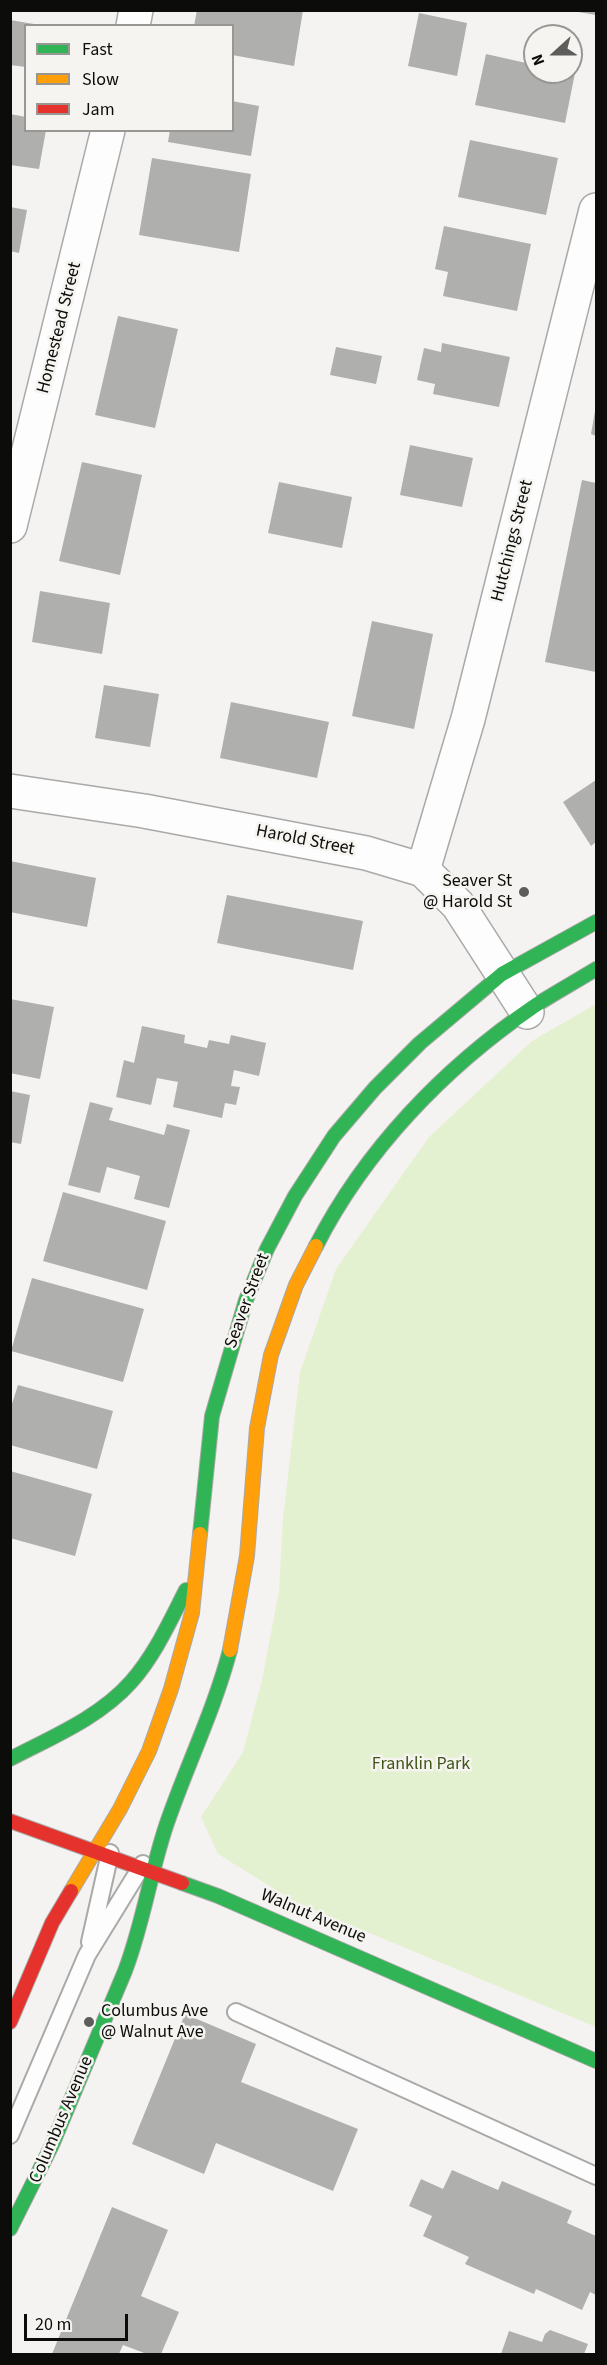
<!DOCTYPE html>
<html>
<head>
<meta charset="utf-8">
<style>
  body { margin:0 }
  #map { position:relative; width:607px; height:2365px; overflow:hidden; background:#f4f3f1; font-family:"Source Sans 3",sans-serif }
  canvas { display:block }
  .frame { position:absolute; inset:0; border:12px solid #0c0c0a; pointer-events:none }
  .legend { position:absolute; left:24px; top:24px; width:210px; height:108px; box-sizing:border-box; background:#f5f4f0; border:2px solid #989794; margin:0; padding:8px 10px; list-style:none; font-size:18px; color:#0c0c0a }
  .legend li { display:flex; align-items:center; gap:12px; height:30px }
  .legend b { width:30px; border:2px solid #989794 }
  .north { position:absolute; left:523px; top:24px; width:60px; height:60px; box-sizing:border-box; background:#f5f4f0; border:2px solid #989794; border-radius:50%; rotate:249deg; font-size:16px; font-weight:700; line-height:24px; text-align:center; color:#0c0c0a }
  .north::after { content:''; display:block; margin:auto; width:21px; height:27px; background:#5d5d5b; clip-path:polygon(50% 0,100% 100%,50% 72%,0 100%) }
  .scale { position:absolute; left:24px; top:2314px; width:104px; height:27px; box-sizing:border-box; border:3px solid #0c0c0a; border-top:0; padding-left:8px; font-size:18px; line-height:21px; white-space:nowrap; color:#0c0c0a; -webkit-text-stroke:4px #f5f4f0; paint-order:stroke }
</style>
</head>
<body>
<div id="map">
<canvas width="607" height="2365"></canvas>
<div class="frame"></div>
<ul class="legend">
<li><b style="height:8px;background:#30b455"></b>Fast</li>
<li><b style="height:8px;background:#ff9f0a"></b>Slow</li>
<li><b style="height:8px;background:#e5322d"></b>Jam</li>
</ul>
<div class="north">N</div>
<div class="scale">20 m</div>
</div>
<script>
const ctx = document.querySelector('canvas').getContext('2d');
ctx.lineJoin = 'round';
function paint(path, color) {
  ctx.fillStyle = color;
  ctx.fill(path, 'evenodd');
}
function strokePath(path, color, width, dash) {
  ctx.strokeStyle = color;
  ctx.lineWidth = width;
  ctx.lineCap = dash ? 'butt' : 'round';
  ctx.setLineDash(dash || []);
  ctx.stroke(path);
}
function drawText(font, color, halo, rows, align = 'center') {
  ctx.font = font + ' "Source Sans 3",sans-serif';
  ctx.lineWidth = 5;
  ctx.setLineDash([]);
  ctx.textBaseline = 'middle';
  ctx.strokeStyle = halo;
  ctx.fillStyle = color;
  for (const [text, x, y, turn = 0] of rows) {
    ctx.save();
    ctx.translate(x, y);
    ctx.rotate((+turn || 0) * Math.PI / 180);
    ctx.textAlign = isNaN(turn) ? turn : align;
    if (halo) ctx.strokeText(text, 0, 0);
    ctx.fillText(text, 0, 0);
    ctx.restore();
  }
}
const green = new Path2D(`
  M 596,1004 L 596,2027 L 297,1903 L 218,1854 L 201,1817 L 243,1752 L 262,1680 L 279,1591 L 283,1518 L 300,1372 L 336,1269 L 429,1137 L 532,1041 Z`);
const building = new Path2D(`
  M 197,10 L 303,10 L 294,66 L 232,55 L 232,26 L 194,26 Z
  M 578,10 L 596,10 L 596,15 L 578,12 Z
  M 419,13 L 467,23 L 457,76 L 408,66 Z
  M 10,20 L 34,24 L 26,26 L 26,67 L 10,65 Z
  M 486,54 L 535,65 L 535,72 L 575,73 L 565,123 L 475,105 Z
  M 232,101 L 259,106 L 251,156 L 168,142 L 170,130 L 232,130 Z
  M 10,114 L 26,117 L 26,130 L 46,130 L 39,169 L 10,165 Z
  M 470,140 L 558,158 L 546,215 L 458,197 Z
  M 152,158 L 251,174 L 239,252 L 139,235 Z
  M 10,207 L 27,210 L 19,253 L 10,251 Z
  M 444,226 L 531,244 L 517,311 L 443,296 L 448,272 L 435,269 Z
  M 118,316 L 178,329 L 155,428 L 95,415 Z
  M 442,343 L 510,357 L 499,407 L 433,394 L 435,384 L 417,380 L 424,348 L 441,352 Z
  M 336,347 L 382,356 L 376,384 L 330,375 Z
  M 595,411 L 596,411 L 596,436 L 591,434 Z
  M 410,445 L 473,458 L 462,507 L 400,495 Z
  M 82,462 L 142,475 L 120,575 L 59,561 Z
  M 582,480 L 596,483 L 596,672 L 545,662 Z
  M 279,482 L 352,497 L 342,548 L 268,533 Z
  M 40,591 L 110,603 L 102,654 L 32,642 Z
  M 372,621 L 433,634 L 414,729 L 352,716 Z
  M 104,685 L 159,694 L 150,747 L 95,738 Z
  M 231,702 L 329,722 L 317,778 L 220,758 Z
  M 596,780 L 596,842 L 591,846 L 563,802 Z
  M 10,861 L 96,878 L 87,927 L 10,912 Z
  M 227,895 L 363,921 L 353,970 L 217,943 Z
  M 10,999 L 54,1007 L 40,1079 L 10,1073 Z
  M 142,1026 L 185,1035 L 184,1043 L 207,1048 L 209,1040 L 229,1044 L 231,1035 L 266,1043 L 259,1076 L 234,1070 L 231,1086 L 240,1087 L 236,1105 L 225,1103 L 222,1118 L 173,1107 L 178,1082 L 157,1078 L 151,1105 L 116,1097 L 124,1060 L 134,1063 Z
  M 10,1091 L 30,1095 L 21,1144 L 10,1142 Z
  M 90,1102 L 113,1108 L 109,1120 L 164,1135 L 167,1124 L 190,1130 L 169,1208 L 134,1199 L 140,1176 L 107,1167 L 100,1193 L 68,1185 Z
  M 63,1192 L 166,1221 L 147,1290 L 43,1261 Z
  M 32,1278 L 144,1309 L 123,1382 L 11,1351 Z
  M 18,1385 L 113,1411 L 97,1469 L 10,1445 L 10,1410 Z
  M 10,1471 L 92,1494 L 75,1556 L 10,1538 Z
  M 185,2014 L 256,2044 L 241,2082 L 358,2129 L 333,2191 L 216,2143 L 204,2174 L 132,2144 Z
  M 452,2170 L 498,2190 L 502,2181 L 572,2211 L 567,2223 L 596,2236 L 596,2295 L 590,2292 L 582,2310 L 536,2289 L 534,2294 L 465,2264 L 469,2257 L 423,2236 L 432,2216 L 409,2206 L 421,2179 L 443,2189 Z
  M 112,2207 L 168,2230 L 141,2296 L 179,2312 L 161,2354 L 147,2354 L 123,2345 L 119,2354 L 52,2354 Z
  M 550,2330 L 588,2344 L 584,2354 L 501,2354 L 509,2331 L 542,2342 L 545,2334 Z`);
const lane = new Path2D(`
  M 90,1942 L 110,1853
  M 236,2012 L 596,2176
  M 10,2135 L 87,1955 L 143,1864`);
const street = new Path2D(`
  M 133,26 L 136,10
  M 10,526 L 108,130
  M 10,791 L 144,811 L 366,853 L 423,870 L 458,905 L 527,1012
  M 423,870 L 468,719 L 596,210`);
const fast = new Path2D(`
  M 316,1246 C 365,1150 444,1068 533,1007 C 553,994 575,982 596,969
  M 200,1534 L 212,1416 L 246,1300 L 267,1249 L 295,1196 L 334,1136 L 375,1088 L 420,1043 L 502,974 L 596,922
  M 10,1759 C 52,1737 99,1718 131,1682 C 155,1655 170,1621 186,1590
  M 182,1883 L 218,1896 L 596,2061
  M 10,2229 L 52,2145 L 125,1971 C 143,1924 150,1874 166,1826 C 186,1767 214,1711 230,1650`);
const slow = new Path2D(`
  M 230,1650 L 247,1556 L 257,1428 L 271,1355 L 296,1285 L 316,1246
  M 71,1891 L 120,1809 L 149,1751 L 171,1689 L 192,1613 L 200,1534`);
const jam = new Path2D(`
  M 10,1821 L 182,1883
  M 10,2022 L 52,1923 L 71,1891`);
const markers = [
  [524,892,6,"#5d5d5b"],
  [89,2022,6,"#5d5d5b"]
];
const streetNames = [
  ["Homestead Street",60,328,-76],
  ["Hutchings Street",513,541,-76],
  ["Harold Street",305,841,11],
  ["Seaver Street",248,1301,-70],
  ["Walnut Avenue",313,1917,23],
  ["Columbus Avenue",62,2120,-67]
];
const poiNames = [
  ["Seaver St",512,882],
  ["@ Harold St",512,903],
  ["Columbus Ave",101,2012,"left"],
  ["@ Walnut Ave",101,2033,"left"]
];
const parkNames = [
  ["Franklin Park",421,1765]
];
paint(green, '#e4f1d1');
paint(building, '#afafae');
strokePath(lane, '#aaa9a8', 20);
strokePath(street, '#aaa9a8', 36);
strokePath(fast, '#aaa9a8', 16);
strokePath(slow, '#aaa9a8', 16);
strokePath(jam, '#aaa9a8', 16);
strokePath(lane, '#fdfdfd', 16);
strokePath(street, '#fdfdfd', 33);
strokePath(fast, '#30b455', 14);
strokePath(slow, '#ff9f0a', 14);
strokePath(jam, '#e5322d', 14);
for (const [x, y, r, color] of markers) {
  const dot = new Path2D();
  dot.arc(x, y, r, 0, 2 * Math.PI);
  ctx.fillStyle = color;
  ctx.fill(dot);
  strokePath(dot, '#f5f4f0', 2);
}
drawText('18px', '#0c0c0a', '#f5f4f0', streetNames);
drawText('18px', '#0c0c0a', '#f5f4f0', poiNames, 'right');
drawText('18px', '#405718', '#f5f4f0', parkNames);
</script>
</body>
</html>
